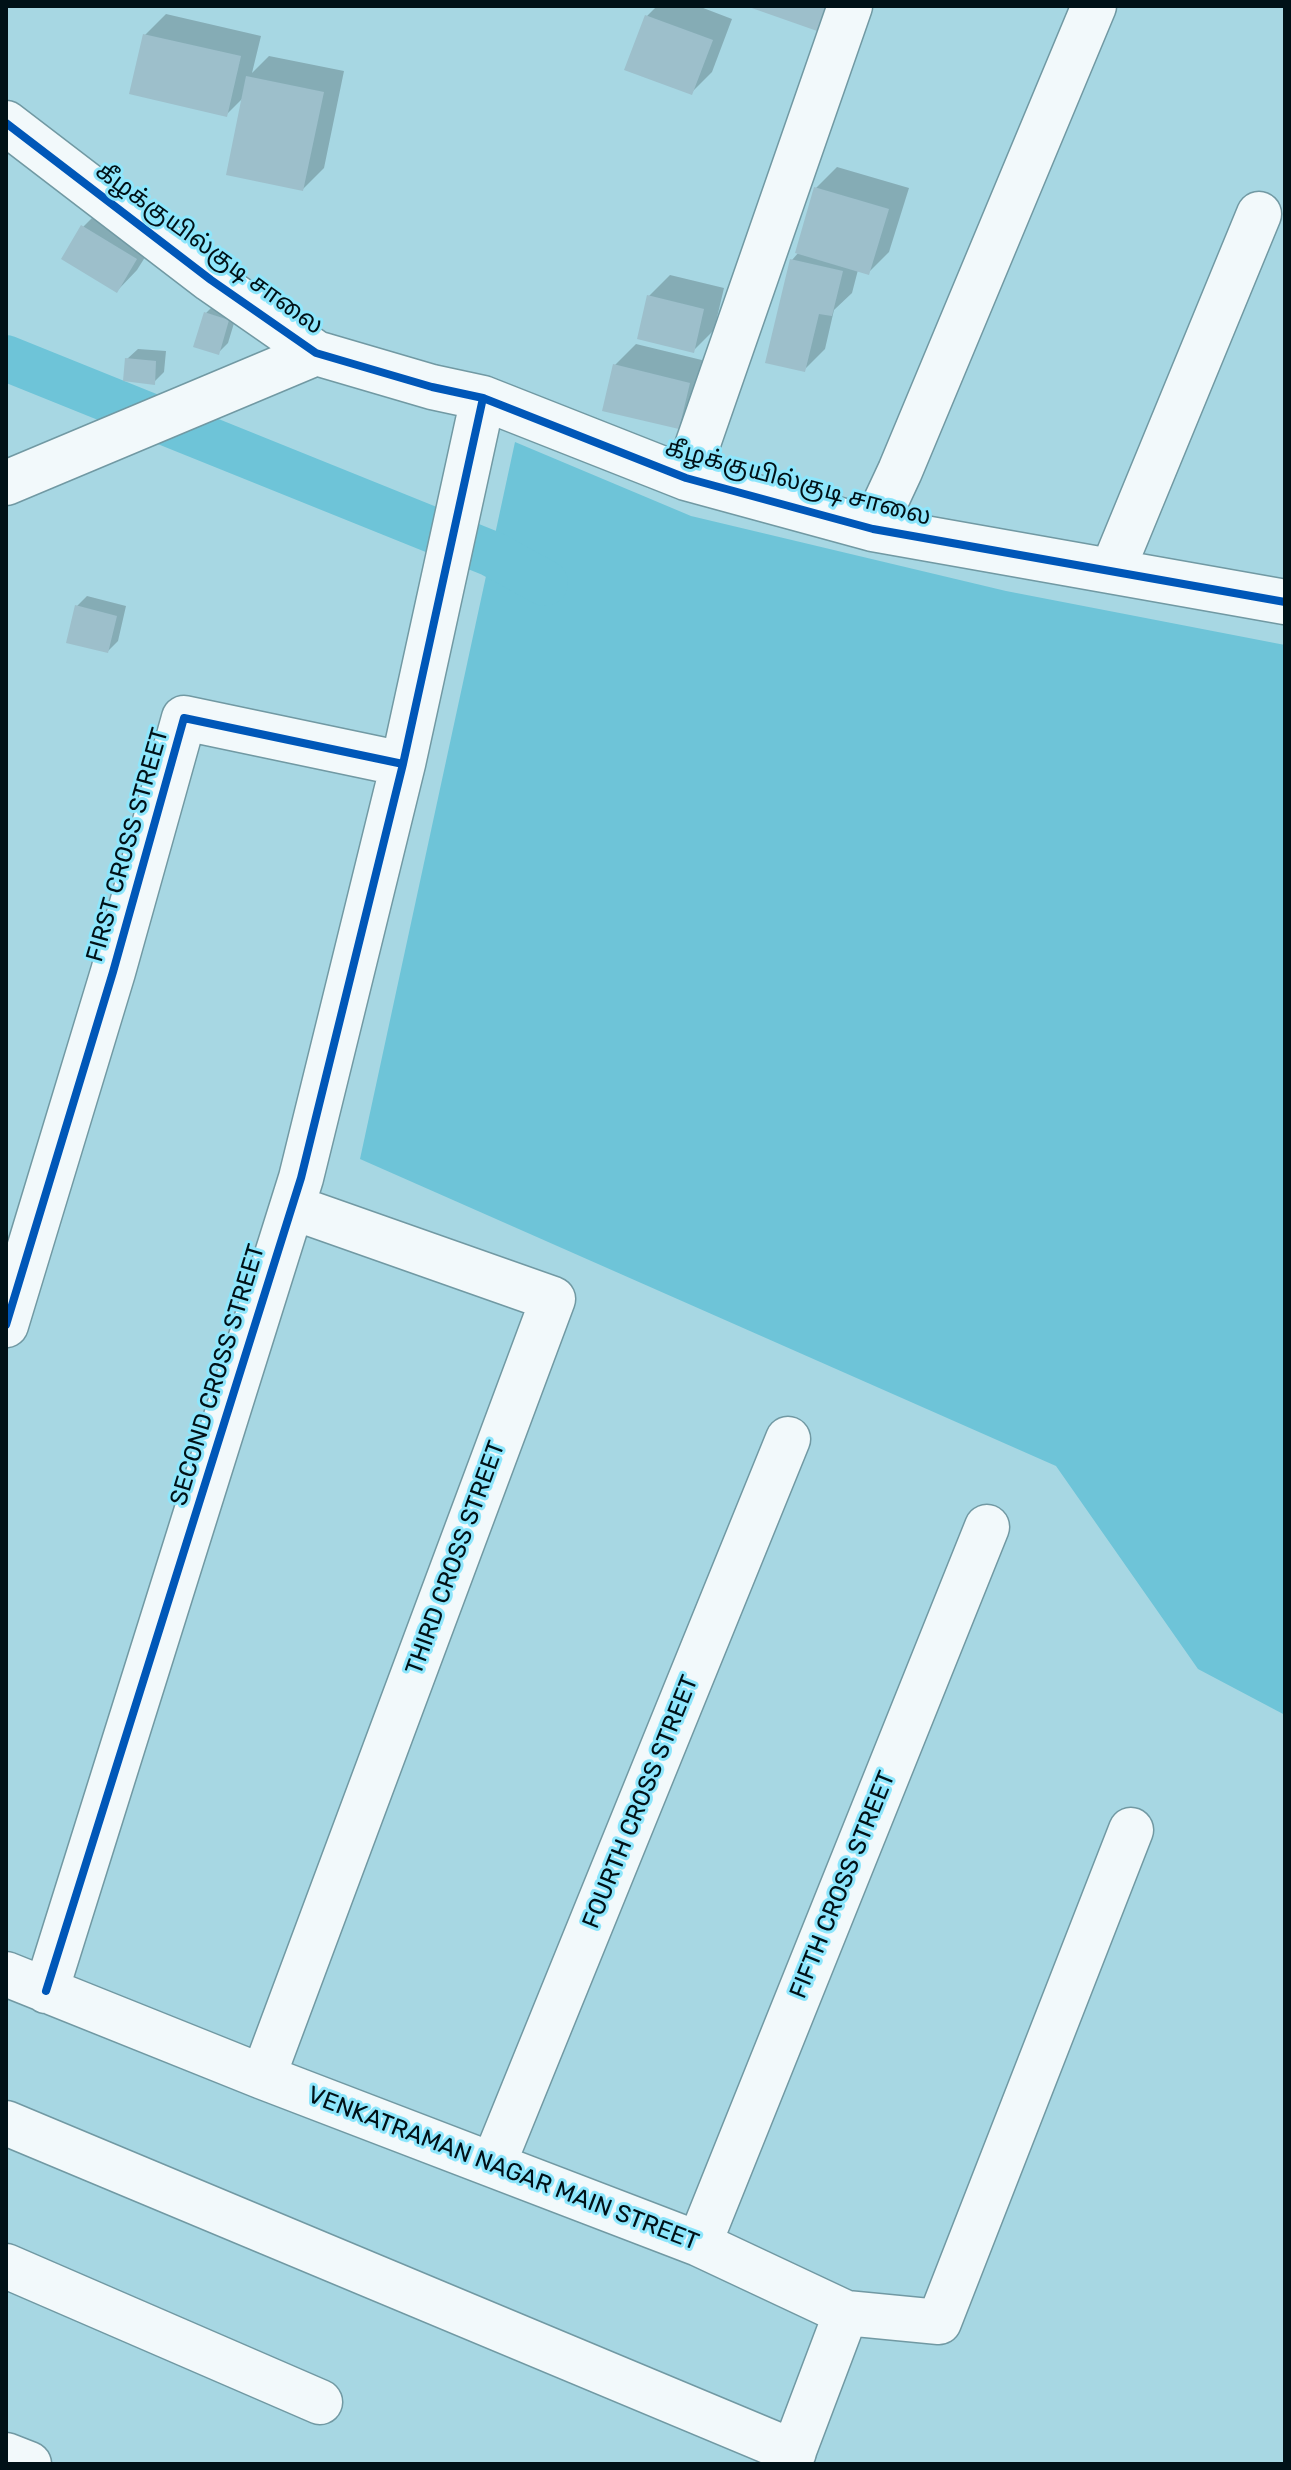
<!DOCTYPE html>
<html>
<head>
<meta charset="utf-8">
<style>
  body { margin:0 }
  #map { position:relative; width:1291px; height:2470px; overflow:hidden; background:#a7d7e3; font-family:Rubik,sans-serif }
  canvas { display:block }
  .frame { position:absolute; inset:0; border:8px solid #001117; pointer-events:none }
</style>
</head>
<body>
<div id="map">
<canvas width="1291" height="2470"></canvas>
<div class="frame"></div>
</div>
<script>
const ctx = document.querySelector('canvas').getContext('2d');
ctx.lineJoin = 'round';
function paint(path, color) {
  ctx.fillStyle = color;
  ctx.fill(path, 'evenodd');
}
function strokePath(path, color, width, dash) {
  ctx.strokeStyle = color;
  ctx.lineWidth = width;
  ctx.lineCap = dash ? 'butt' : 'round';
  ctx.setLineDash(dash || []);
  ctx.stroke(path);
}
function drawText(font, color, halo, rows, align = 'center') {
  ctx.font = font + ' Rubik,"Noto Sans Tamil",sans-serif';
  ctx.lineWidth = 6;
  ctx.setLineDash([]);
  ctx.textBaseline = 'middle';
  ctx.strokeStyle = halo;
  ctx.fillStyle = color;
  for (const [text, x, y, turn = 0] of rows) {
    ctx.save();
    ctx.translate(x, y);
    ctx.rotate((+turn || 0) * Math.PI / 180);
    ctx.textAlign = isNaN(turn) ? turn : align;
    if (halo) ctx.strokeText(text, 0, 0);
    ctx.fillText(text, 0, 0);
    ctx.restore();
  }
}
const water = new Path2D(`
  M 515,442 L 691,516 L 1006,591 L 1285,645 L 1285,1715 L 1198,1669 L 1056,1466 L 360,1159 Z`);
const shadow = new Path2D(`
  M 657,6 L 698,6 L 732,19 L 712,72 L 691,93 L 627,69 L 647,16 Z
  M 166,14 L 261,36 L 252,73 L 269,56 L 344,71 L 324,168 L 303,189 L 244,97 L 227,114 L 145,35 Z
  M 837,167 L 909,188 L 889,252 L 868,273 L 858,270 L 852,293 L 834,310 L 825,349 L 804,370 L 792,260 L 799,252 L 816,188 Z
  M 104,206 L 157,238 L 137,270 L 117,291 L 83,227 Z
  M 670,275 L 724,288 L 714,330 L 693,351 L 649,296 Z
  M 216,303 L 238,310 L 228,343 L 218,353 L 206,313 Z
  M 636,344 L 710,362 L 699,406 L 678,427 L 615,365 Z
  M 138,349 L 166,351 L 164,372 L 154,382 L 127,359 Z
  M 87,596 L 126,606 L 118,641 L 108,651 L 77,606 Z`);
const canal = new Path2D(`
  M 6,358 L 492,554 L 545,583`);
const building = new Path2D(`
  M 746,6 L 829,6 L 820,32 Z
  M 645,15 L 713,40 L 692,95 L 624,70 Z
  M 143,34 L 241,56 L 227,117 L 129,94 Z
  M 246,76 L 324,92 L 303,191 L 226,175 Z
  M 814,187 L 889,209 L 869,275 L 795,253 Z
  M 81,225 L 137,259 L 117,293 L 61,259 Z
  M 790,259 L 843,271 L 832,316 L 819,314 L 805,372 L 765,363 Z
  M 647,295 L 704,309 L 694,353 L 637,339 Z
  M 204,312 L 229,320 L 219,355 L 193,347 Z
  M 125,358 L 156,361 L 155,385 L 123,381 Z
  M 613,364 L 690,383 L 679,429 L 602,411 Z
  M 75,605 L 117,616 L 108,653 L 66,643 Z`);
const minor = new Path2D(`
  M 6,123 L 211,280 L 316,353 L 432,387 L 483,398 L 686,478 L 873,529 L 1285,602
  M 686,478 L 850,6
  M 6,483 L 316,353
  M 873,529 L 900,471 L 1094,6
  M 1112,571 L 1259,214
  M 6,1325 L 113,972 L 184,718 L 403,764 L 483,398
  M 6,1974 L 263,2077 L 699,2244 L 846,2313 L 789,2464
  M 46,1991 L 301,1178 L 403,764
  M 263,2077 L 553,1299 L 292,1207
  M 6,2123 L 794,2452
  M 493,2165 L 788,1439
  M 699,2244 L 987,1527
  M 6,2266 L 320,2402
  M 846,2313 L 939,2322 L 1131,1830
  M 6,2455 L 29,2464`);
const cycleway = new Path2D(`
  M 6,123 L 211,280 L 316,353 L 432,387 L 483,398 L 686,478 L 873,529 L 1285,602
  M 6,1325 L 113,972 L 184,718 L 403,764 L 483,398
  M 46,1991 L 301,1178 L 403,764`);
const streetNames = [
  ["கீழக்குயில்குடி சாலை",209,249,36],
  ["கீழக்குயில்குடி சாலை",798,483,15],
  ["FIRST CROSS STREET",128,845,-74],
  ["SECOND CROSS STREET",218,1375,-73],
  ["THIRD CROSS STREET",456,1558,-70],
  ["FOURTH CROSS STREET",641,1802,-68],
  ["FIFTH CROSS STREET",843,1885,-68],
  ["VENKATRAMAN NAGAR MAIN STREET",503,2169,21]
];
paint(water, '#6ec4d8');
paint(shadow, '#0003');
strokePath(canal, '#6ec4d8', 46);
paint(building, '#9dbfcb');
strokePath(minor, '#7199a3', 47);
strokePath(minor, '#f2f9fb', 44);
strokePath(cycleway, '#0057b8', 8);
drawText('24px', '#001117', '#8ee6fc', streetNames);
</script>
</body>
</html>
